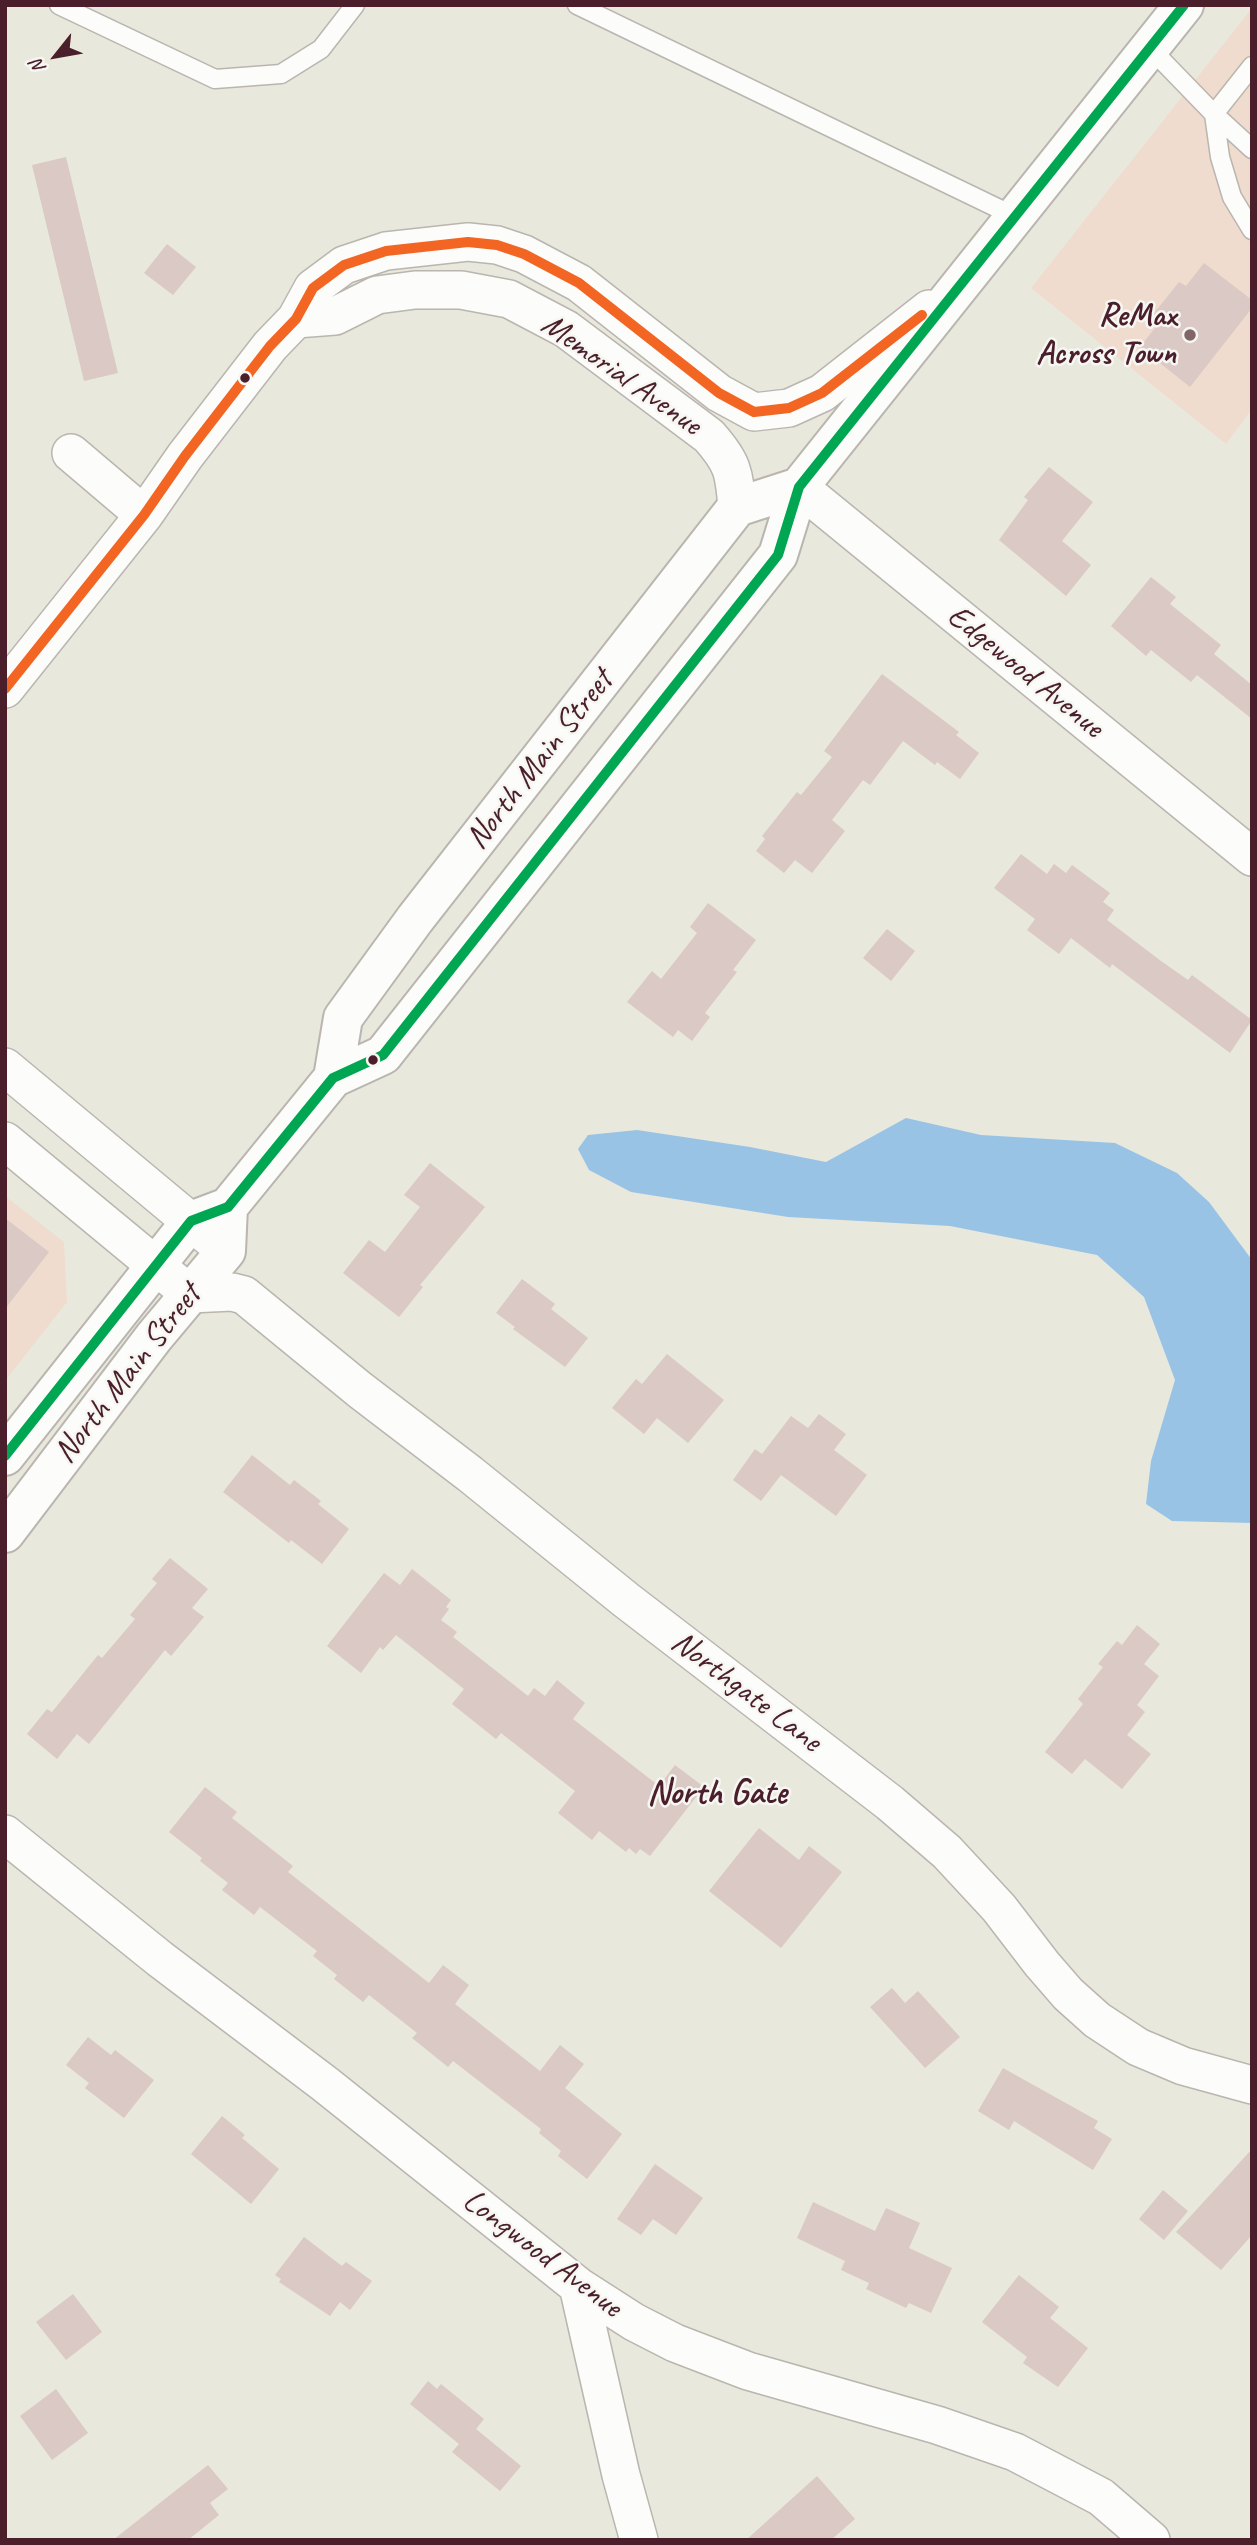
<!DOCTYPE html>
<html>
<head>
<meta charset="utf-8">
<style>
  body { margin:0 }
  #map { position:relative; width:1257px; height:2545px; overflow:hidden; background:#e9e8dd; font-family:Caveat,sans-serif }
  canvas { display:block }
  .frame { position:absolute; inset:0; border:7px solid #4a1f2b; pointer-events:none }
  .north { position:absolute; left:21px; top:21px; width:70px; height:70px; -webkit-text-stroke:5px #f6f6f2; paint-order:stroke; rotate:239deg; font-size:19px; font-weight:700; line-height:28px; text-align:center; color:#4a1f2b }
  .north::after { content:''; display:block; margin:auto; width:24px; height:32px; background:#4a1f2b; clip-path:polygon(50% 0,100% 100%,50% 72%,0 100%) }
</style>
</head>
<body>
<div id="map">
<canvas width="1257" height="2545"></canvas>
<div class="frame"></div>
<div class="north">N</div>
</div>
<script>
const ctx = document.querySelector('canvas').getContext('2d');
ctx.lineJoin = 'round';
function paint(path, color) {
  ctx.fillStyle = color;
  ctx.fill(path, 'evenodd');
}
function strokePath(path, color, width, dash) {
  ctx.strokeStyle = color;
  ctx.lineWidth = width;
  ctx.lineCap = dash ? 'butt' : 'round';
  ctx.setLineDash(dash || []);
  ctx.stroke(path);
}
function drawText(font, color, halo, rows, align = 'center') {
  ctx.font = font + ' Caveat,sans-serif';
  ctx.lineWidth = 5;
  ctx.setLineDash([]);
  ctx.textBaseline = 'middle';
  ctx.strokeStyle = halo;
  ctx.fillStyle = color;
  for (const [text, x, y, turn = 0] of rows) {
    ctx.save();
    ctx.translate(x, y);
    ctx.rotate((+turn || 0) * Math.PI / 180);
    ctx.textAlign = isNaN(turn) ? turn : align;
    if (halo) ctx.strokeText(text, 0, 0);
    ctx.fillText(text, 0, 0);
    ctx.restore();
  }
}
const built = new Path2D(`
  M 1252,8 L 1252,409 L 1226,444 L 1031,288 Z
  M 5,1196 L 64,1242 L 67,1302 L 5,1381 Z`);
const water = new Path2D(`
  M 906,1118 L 981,1135 L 1115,1143 L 1177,1173 L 1209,1202 L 1252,1260 L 1252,1523 L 1172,1521 L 1146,1504 L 1151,1461 L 1175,1380 L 1144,1297 L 1097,1255 L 950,1226 L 788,1217 L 631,1192 L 589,1170 L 578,1149 L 588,1135 L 637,1130 L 750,1147 L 826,1162 Z`);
const building = new Path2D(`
  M 66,157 L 118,373 L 84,381 L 32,165 Z
  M 167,244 L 196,267 L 173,295 L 144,273 Z
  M 1204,263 L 1252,300 L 1252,308 L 1190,387 L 1140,347 L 1159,323 L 1151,317 L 1179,282 L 1186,286 Z
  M 1049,467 L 1093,502 L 1062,541 L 1091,565 L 1066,596 L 999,540 L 1028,500 L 1024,497 Z
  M 1151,577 L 1176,597 L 1170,604 L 1221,645 L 1214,654 L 1252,685 L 1252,719 L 1197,675 L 1191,682 L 1151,650 L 1146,656 L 1111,626 Z
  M 882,674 L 959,732 L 956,735 L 979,753 L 960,779 L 937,762 L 935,765 L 903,741 L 870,785 L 863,780 L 832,820 L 845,831 L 812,873 L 795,860 L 784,873 L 756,851 L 765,839 L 762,836 L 797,792 L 801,795 L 832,757 L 824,751 Z
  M 1021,854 L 1047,874 L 1054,864 L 1066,873 L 1072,865 L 1110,893 L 1103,902 L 1114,910 L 1107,920 L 1161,961 L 1188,980 L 1192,975 L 1252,1020 L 1230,1053 L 1112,964 L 1110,968 L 1071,938 L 1059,954 L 1027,930 L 1035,919 L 994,888 Z
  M 708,903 L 756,940 L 733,970 L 737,972 L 705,1013 L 710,1017 L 692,1041 L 678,1030 L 673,1037 L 627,1002 L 652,971 L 661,979 L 697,933 L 690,927 Z
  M 887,929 L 915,951 L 891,981 L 863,958 Z
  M 430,1163 L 485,1207 L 420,1285 L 423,1287 L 399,1317 L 343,1273 L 369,1240 L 385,1252 L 420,1207 L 404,1195 Z
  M 5,1218 L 49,1252 L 5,1309 Z
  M 522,1279 L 555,1304 L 551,1309 L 588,1338 L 565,1367 L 513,1329 L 515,1327 L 496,1313 Z
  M 667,1354 L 724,1400 L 688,1443 L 657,1418 L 644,1434 L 612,1408 L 636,1379 L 642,1384 Z
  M 819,1414 L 846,1434 L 834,1450 L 867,1475 L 836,1516 L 781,1475 L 761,1501 L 733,1480 L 755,1449 L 762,1454 L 791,1416 L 808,1428 Z
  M 252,1455 L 290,1485 L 294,1480 L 321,1501 L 318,1504 L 349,1529 L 322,1564 L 291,1540 L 289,1543 L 223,1492 Z
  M 170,1558 L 208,1589 L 192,1608 L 204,1617 L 171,1656 L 165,1650 L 89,1744 L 77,1734 L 57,1759 L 27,1734 L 47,1709 L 52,1712 L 98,1655 L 102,1658 L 135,1619 L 130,1615 L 157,1583 L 152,1579 Z
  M 412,1569 L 451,1600 L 446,1607 L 449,1609 L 441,1620 L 457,1632 L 453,1637 L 528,1696 L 534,1688 L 545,1696 L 557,1680 L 585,1703 L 573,1719 L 659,1786 L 675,1765 L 704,1787 L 650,1856 L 640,1849 L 636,1854 L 629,1848 L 626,1852 L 599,1831 L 592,1840 L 558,1813 L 575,1791 L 501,1733 L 496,1739 L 452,1704 L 464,1689 L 396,1635 L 383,1650 L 380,1647 L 361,1673 L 327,1646 L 384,1573 L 400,1585 Z
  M 1137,1625 L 1160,1644 L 1144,1664 L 1159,1676 L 1137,1705 L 1145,1712 L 1127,1735 L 1151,1754 L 1122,1789 L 1085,1759 L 1072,1774 L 1045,1752 L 1083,1704 L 1078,1699 L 1103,1667 L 1098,1664 L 1117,1641 L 1122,1645 Z
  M 205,1787 L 237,1812 L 232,1818 L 293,1866 L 288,1872 L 429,1983 L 443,1965 L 469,1985 L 455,2004 L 540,2071 L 560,2045 L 584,2064 L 565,2088 L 622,2134 L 587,2179 L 558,2156 L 561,2151 L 539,2133 L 541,2129 L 453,2061 L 448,2067 L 412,2038 L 417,2033 L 369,1995 L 363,2002 L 334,1979 L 337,1975 L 313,1956 L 317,1951 L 260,1907 L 254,1915 L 222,1890 L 228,1883 L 200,1861 L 202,1858 L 169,1832 Z
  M 759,1828 L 799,1860 L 809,1846 L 842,1872 L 781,1948 L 709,1891 Z
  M 892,1988 L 905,2003 L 918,1991 L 960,2037 L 925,2068 L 870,2007 Z
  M 88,2037 L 111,2055 L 115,2050 L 154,2080 L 124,2118 L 85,2088 L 89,2083 L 66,2065 Z
  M 1003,2068 L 1098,2121 L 1094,2128 L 1112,2139 L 1093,2170 L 1014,2121 L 1009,2130 L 978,2111 Z
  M 222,2116 L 245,2135 L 242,2138 L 279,2169 L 251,2204 L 191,2154 Z
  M 1252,2149 L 1252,2235 L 1221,2270 L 1176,2232 Z
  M 655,2164 L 703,2198 L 676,2235 L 653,2219 L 641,2235 L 617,2219 Z
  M 1163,2190 L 1188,2211 L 1164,2240 L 1139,2219 Z
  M 813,2202 L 875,2231 L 886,2208 L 920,2223 L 909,2248 L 952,2268 L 931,2313 L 909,2303 L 906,2308 L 866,2289 L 869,2283 L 841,2270 L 845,2261 L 797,2238 Z
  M 304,2237 L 342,2266 L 346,2262 L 372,2281 L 350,2310 L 340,2302 L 330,2316 L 279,2282 L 281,2279 L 275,2275 Z
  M 1019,2275 L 1059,2307 L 1050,2318 L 1088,2348 L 1058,2387 L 1023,2363 L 1027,2357 L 982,2322 Z
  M 73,2294 L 102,2332 L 66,2360 L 36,2322 Z
  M 428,2381 L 437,2389 L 441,2384 L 484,2419 L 476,2429 L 521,2466 L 500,2491 L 452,2452 L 459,2444 L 410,2404 Z
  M 56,2389 L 88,2433 L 52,2460 L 20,2416 Z
  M 208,2465 L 228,2489 L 210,2503 L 219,2515 L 188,2540 L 113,2540 Z
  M 817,2476 L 855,2519 L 831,2540 L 746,2540 Z`);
const lane = new Path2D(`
  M 59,5 L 215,79 L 281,74 L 321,49 L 355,5
  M 577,5 L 1016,217
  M 1150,48 L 1214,114 L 1252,149
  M 1252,66 L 1214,114 L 1220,157 L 1232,197 L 1252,230`);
const street = new Path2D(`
  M 296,319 L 335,316 L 377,295 L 415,290 L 461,290 L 509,299 L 566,329 L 709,436 C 733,463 734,472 737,507
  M 71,453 L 144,515
  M 799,487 L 1252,857
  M 5,689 L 144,515 L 185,456 L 270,346 L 296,319 L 313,288 L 344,265 L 386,251 L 468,242 L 497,245 L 524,254 L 579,283 L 719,393 L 754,412 L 789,408 L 822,393 L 929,309
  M 5,1067 L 214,1241
  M 5,1141 L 190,1294 L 232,1292 L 244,1295 L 360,1390 L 470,1474 L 626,1600 L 890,1803 L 947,1852 L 999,1908 L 1042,1964 L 1068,1994 L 1097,2020 L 1138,2047 L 1183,2066 L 1252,2085
  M 5,1834 L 160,1959 L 325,2084 L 578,2286 L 634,2322 L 675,2343 L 748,2371 L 937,2425 L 1015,2452 L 1101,2497 L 1151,2540
  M 578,2286 L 621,2475 L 639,2540`);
const primary = new Path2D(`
  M 333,1078 L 343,1018 L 415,919 L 737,507 L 799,487
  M 5,1456 L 191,1221 L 228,1207 L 333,1078 L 383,1055 L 778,555 L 799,487 L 1184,5
  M 5,1533 L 154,1337 L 226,1251 L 228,1207`);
const bus1 = new Path2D(`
  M 5,689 L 144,515 L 185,456 L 270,346 L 296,319 L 313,288 L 344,265 L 386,251 L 468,242 L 497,245 L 524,254 L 579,283 L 719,393 L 754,412 L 789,408 L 822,393 L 922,315`);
const bus2 = new Path2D(`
  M 5,1456 L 191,1221 L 228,1207 L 333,1078 L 383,1055 L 778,555 L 799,487 L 1184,5`);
const markers = [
  [1190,335,7,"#826569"],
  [245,378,6,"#4a1f2b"],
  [373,1060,6,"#4a1f2b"]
];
const poiNames = [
  ["ReMax",1176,316],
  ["Across Town",1176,354]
];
const streetNames = [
  ["Memorial Avenue",621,375,35],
  ["Edgewood Avenue",1025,672,39],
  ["North Main Street",540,760,-52],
  ["North Main Street",128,1374,-52],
  ["Northgate Lane",746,1692,37],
  ["Longwood Avenue",542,2254,37]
];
const neighbourhoodNames = [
  ["North Gate",717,1794]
];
paint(built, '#f0dcce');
paint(water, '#98c3e5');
paint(building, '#dac9c4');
strokePath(lane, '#bab5af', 21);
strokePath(street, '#bab5af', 40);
strokePath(primary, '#bab5af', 42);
strokePath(lane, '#fcfcfa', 18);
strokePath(street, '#fcfcfa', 37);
strokePath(primary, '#fcfcfa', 38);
strokePath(bus1, '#f26522', 10);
strokePath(bus2, '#00a651', 10);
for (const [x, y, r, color] of markers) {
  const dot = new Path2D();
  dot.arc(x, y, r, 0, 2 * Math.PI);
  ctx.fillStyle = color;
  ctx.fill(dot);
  strokePath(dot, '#f6f6f2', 2.5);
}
drawText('bold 33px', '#4a1f2b', '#f6f6f2', poiNames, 'right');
drawText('33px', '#4a1f2b', '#f6f6f2', streetNames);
drawText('bold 35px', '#4a1f2b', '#f6f6f2', neighbourhoodNames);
</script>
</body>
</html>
